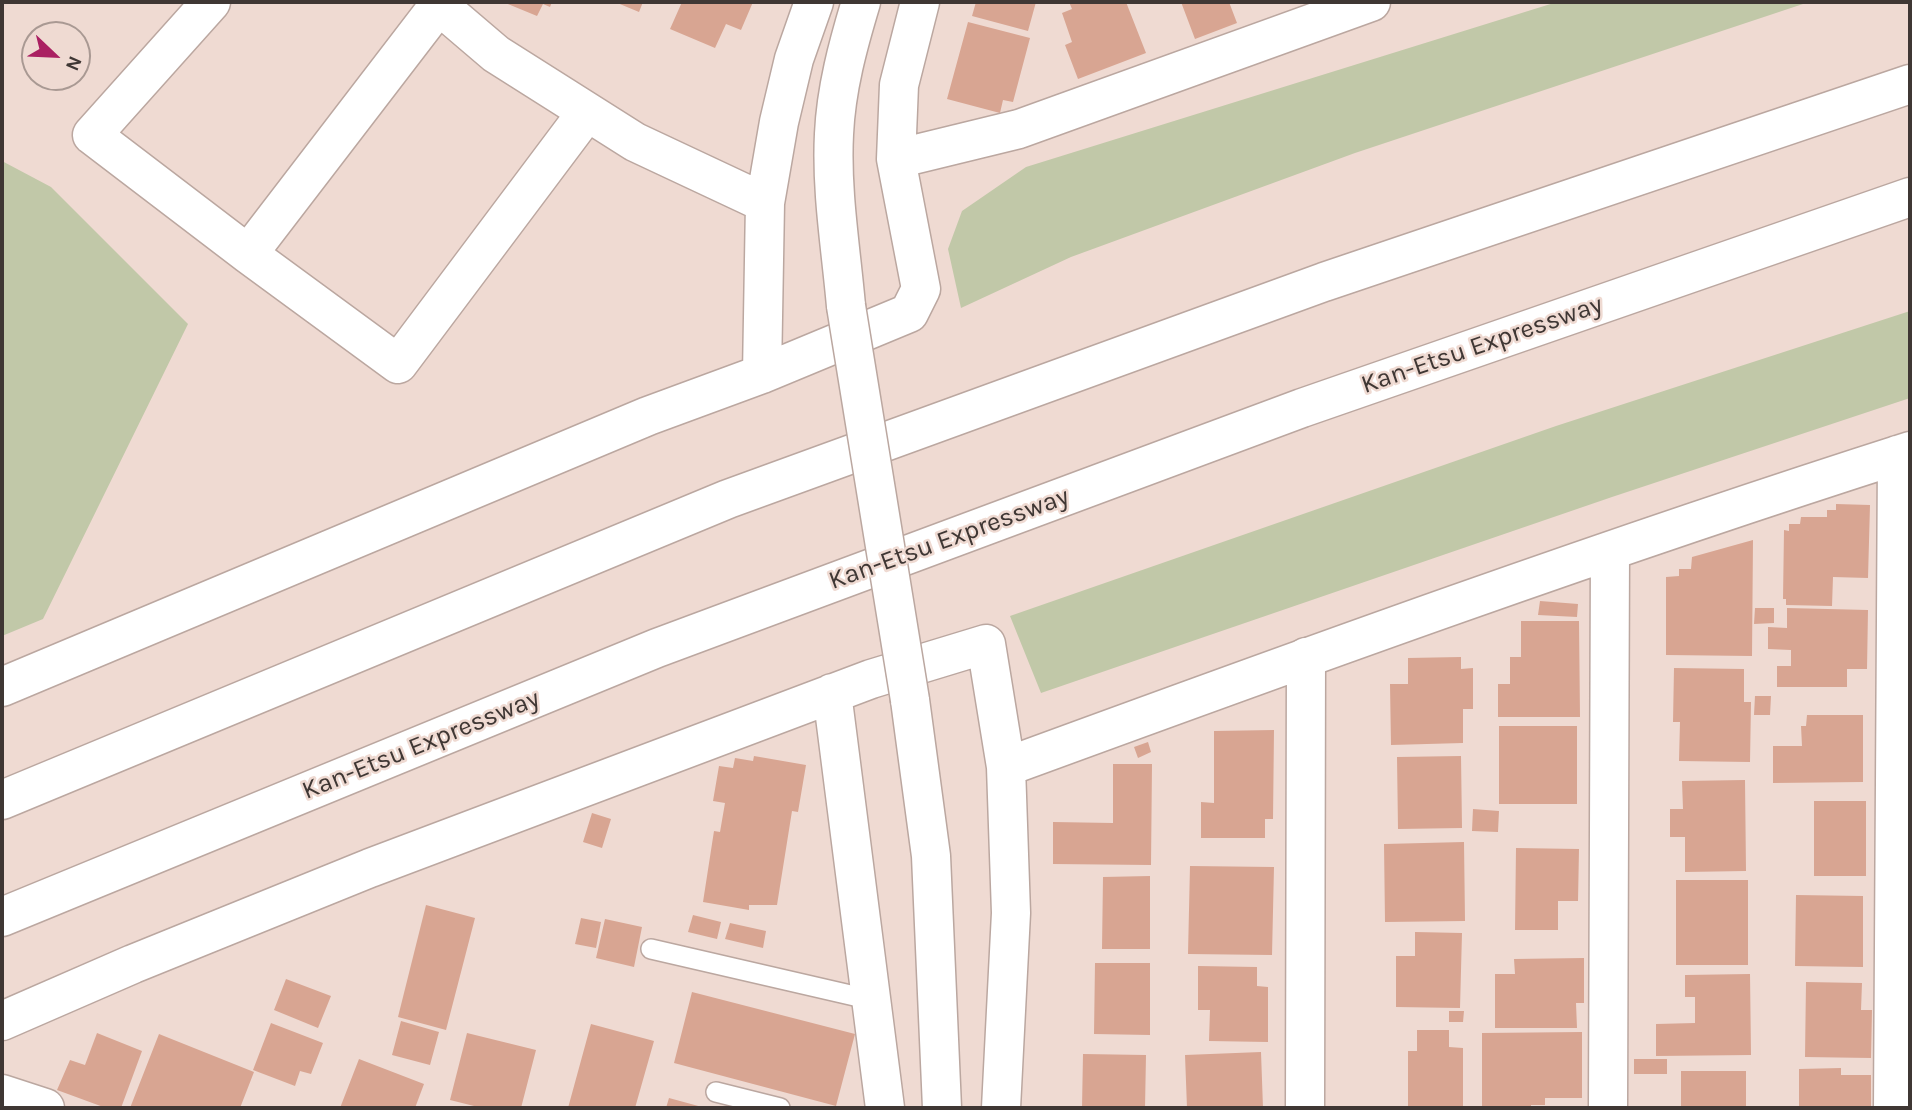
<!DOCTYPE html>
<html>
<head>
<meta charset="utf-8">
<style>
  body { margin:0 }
  #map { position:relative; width:1912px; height:1110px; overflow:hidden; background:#efdad2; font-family:Karla,sans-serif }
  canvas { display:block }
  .frame { position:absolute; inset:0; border:4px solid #3f3734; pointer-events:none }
  .north { position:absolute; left:21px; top:21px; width:70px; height:70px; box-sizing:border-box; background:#efdad2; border:2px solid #a99993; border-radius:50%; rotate:113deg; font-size:19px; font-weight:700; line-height:28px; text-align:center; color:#3f3734 }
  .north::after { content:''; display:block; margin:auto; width:24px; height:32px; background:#aa2062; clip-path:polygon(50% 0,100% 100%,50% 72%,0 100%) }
</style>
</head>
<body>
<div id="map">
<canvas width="1912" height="1110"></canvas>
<div class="frame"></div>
<div class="north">N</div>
</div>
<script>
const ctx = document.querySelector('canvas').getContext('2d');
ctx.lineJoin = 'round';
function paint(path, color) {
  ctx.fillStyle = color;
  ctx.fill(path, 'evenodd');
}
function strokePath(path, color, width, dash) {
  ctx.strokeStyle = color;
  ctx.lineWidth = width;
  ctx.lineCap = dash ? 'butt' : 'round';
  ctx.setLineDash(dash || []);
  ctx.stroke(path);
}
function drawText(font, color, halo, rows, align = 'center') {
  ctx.font = font + ' Karla,sans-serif';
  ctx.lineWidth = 5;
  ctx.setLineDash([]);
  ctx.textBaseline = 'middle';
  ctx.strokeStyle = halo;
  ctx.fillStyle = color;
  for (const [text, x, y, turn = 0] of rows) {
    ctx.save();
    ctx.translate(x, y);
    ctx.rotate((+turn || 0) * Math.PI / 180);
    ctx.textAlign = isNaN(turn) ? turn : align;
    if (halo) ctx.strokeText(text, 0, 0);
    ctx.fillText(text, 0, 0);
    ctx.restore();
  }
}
const green = new Path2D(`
  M 1557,2 L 1809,2 L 1355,153 L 1071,257 L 961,308 L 948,249 L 962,211 L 1026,167 Z
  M 2,161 L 51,187 L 188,324 L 43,619 L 2,636 Z
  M 1910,311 L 1910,398 L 1612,497 L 1041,693 L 1010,616 L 1556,426 Z`);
const building = new Path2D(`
  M 503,2 L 552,2 L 550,7 L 543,4 L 537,16 Z
  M 615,2 L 643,2 L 639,12 Z
  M 682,2 L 753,2 L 741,30 L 726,24 L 715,48 L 670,29 Z
  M 976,2 L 1036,2 L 1028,31 L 972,16 Z
  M 1069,2 L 1126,2 L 1146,53 L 1078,79 L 1065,45 L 1072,42 L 1062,13 L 1072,9 Z
  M 1181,2 L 1229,2 L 1237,23 L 1195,39 Z
  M 968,22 L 1030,38 L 1013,102 L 1003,100 L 1000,113 L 947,99 Z
  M 1836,504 L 1870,505 L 1868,578 L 1833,577 L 1832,606 L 1786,605 L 1786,599 L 1783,599 L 1784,530 L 1789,531 L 1789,524 L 1800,524 L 1801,517 L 1827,517 L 1827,510 L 1836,510 Z
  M 1753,540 L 1752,656 L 1666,655 L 1666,577 L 1679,576 L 1679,569 L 1691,569 L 1692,557 Z
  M 1540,601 L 1578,604 L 1577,617 L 1538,615 Z
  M 1755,608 L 1774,608 L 1774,623 L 1754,624 Z
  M 1787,608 L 1868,610 L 1867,669 L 1847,669 L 1847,687 L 1777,687 L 1777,666 L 1791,666 L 1791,650 L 1768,649 L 1768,627 L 1787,628 Z
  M 1521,621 L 1579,621 L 1580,717 L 1498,717 L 1498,684 L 1510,684 L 1510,657 L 1521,657 Z
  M 1461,657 L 1461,669 L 1473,668 L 1473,709 L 1463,709 L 1463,743 L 1391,745 L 1390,684 L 1408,684 L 1408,658 Z
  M 1674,668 L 1744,669 L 1744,702 L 1751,702 L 1750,762 L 1679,761 L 1680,722 L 1673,722 Z
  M 1755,696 L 1771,696 L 1770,715 L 1754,715 Z
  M 1807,715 L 1863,715 L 1863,782 L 1773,783 L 1773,746 L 1802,746 L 1801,726 L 1806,726 Z
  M 1499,726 L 1577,726 L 1577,804 L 1499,804 Z
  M 1274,730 L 1273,819 L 1265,819 L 1265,838 L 1201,838 L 1201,802 L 1214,803 L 1214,731 Z
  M 1148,742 L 1151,752 L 1138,758 L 1134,747 Z
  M 754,756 L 806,765 L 798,812 L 792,811 L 777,905 L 749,905 L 749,910 L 703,902 L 714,831 L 720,832 L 725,803 L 713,801 L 719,766 L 733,768 L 735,758 L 753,761 Z
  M 1461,756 L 1462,828 L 1398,829 L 1397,757 Z
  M 1113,764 L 1152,764 L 1151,865 L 1053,864 L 1053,822 L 1113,823 Z
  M 1745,780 L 1746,871 L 1685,872 L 1685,837 L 1670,837 L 1670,809 L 1683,809 L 1682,781 Z
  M 1814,801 L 1866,801 L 1866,876 L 1814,876 Z
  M 1473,809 L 1499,811 L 1498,832 L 1472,831 Z
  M 592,813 L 611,819 L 602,848 L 583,842 Z
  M 1464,842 L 1465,921 L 1385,922 L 1384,844 Z
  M 1516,848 L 1579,849 L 1578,901 L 1558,901 L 1558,930 L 1515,930 Z
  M 1190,866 L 1274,867 L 1272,955 L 1188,954 Z
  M 1150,876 L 1150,949 L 1102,949 L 1103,877 Z
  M 1676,880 L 1748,880 L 1748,965 L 1676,965 Z
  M 1796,895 L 1863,896 L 1863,967 L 1795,966 Z
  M 426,905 L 475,918 L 446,1030 L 398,1017 Z
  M 693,915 L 721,922 L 717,939 L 688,932 Z
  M 581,918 L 601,922 L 596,948 L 575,944 Z
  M 605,919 L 642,927 L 634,967 L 596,958 Z
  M 730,923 L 766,931 L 763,948 L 725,939 Z
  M 1415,932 L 1462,933 L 1460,1008 L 1396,1007 L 1396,956 L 1415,956 Z
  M 1584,958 L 1584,1003 L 1576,1003 L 1577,1028 L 1495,1028 L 1495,974 L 1515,974 L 1514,959 Z
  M 1095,963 L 1150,963 L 1150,1035 L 1094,1034 Z
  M 1198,966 L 1257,967 L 1257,986 L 1268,987 L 1268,1042 L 1209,1041 L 1210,1010 L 1198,1010 Z
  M 1750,974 L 1751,1055 L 1656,1056 L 1656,1024 L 1695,1023 L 1695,997 L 1685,997 L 1685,975 Z
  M 286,979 L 331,996 L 318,1028 L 274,1010 Z
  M 1806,982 L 1862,983 L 1861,1010 L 1872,1010 L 1871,1058 L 1805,1057 Z
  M 692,992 L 855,1034 L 836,1106 L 674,1063 Z
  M 1449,1011 L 1464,1011 L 1463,1022 L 1449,1022 Z
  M 401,1021 L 439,1032 L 430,1065 L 392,1055 Z
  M 271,1023 L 323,1043 L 311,1074 L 300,1071 L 295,1086 L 253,1070 Z
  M 591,1024 L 654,1041 L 635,1108 L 568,1108 Z
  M 1417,1030 L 1449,1030 L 1449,1047 L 1463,1048 L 1463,1108 L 1408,1108 L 1408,1051 L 1417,1051 Z
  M 1582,1032 L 1582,1098 L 1545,1098 L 1545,1105 L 1531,1105 L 1531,1108 L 1482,1108 L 1482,1033 Z
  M 97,1033 L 142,1051 L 121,1108 L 106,1108 L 57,1090 L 70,1060 L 85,1065 Z
  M 467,1033 L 536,1050 L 521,1108 L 482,1108 L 450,1100 Z
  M 159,1034 L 254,1072 L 240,1108 L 130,1108 Z
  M 1261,1052 L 1263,1108 L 1187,1108 L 1185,1055 Z
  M 1083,1054 L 1146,1055 L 1145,1108 L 1082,1108 Z
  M 359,1059 L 424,1084 L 415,1108 L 340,1108 Z
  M 1634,1059 L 1667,1059 L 1667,1074 L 1634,1074 Z
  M 1841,1068 L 1841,1075 L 1871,1075 L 1871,1108 L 1799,1108 L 1799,1069 Z
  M 1681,1071 L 1746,1071 L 1746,1108 L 1681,1108 Z
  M 669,1098 L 702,1107 L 702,1108 L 666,1108 Z`);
const service = new Path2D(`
  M 651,949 L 872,1000
  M 716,1092 L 780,1108`);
const minor = new Path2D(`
  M 211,2 L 92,135 L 248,254
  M 435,2 L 496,54 L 635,142 L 765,203
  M 439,5 L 248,254 L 398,364 L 587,112
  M 896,159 L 1019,129 L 1371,2
  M 846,306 C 841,249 831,191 834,134 C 836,89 848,45 861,2
  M 762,374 L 765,203 L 779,122 L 794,59 L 814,2
  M 2,687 L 648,416 L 762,374 L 909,313 L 921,289 L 896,159 L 899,85 L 920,2
  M 832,693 L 885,1108
  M 910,700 L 931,856 L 942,1108
  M 1006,767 C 1306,657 1606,548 1910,451
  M 2,1021 L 133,964 L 370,868 L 871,679 L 986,644 L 1006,767 L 1011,913 L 1001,1108
  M 2,1094 L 45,1108
  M 1608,1108 L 1610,551
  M 1893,1108 L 1897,455`);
const tertiary = new Path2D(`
  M 1305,1108 L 1306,657`);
const motorway = new Path2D(`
  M 2,800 L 728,499 L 1324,282 L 1910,84
  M 2,917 L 657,648 L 1302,408 L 1910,197`);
const minorBridge = new Path2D(`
  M 846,306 L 910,700`);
const streetNames = [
  ["Kan-Etsu Expressway",1482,345,-19],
  ["Kan-Etsu Expressway",949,539,-20],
  ["Kan-Etsu Expressway",421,745,-22]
];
paint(green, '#c1c8a8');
paint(building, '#d8a592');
strokePath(service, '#bba7a0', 22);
strokePath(minor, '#bba7a0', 41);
strokePath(tertiary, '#bba7a0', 41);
strokePath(motorway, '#bba7a0', 41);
strokePath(service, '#fff', 19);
strokePath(minor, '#fff', 38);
strokePath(tertiary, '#fff', 38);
strokePath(motorway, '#fff', 38);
strokePath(minorBridge, '#bba7a0', 41, []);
strokePath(minorBridge, '#fff', 38);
drawText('26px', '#3f3734', '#efdad2', streetNames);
</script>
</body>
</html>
